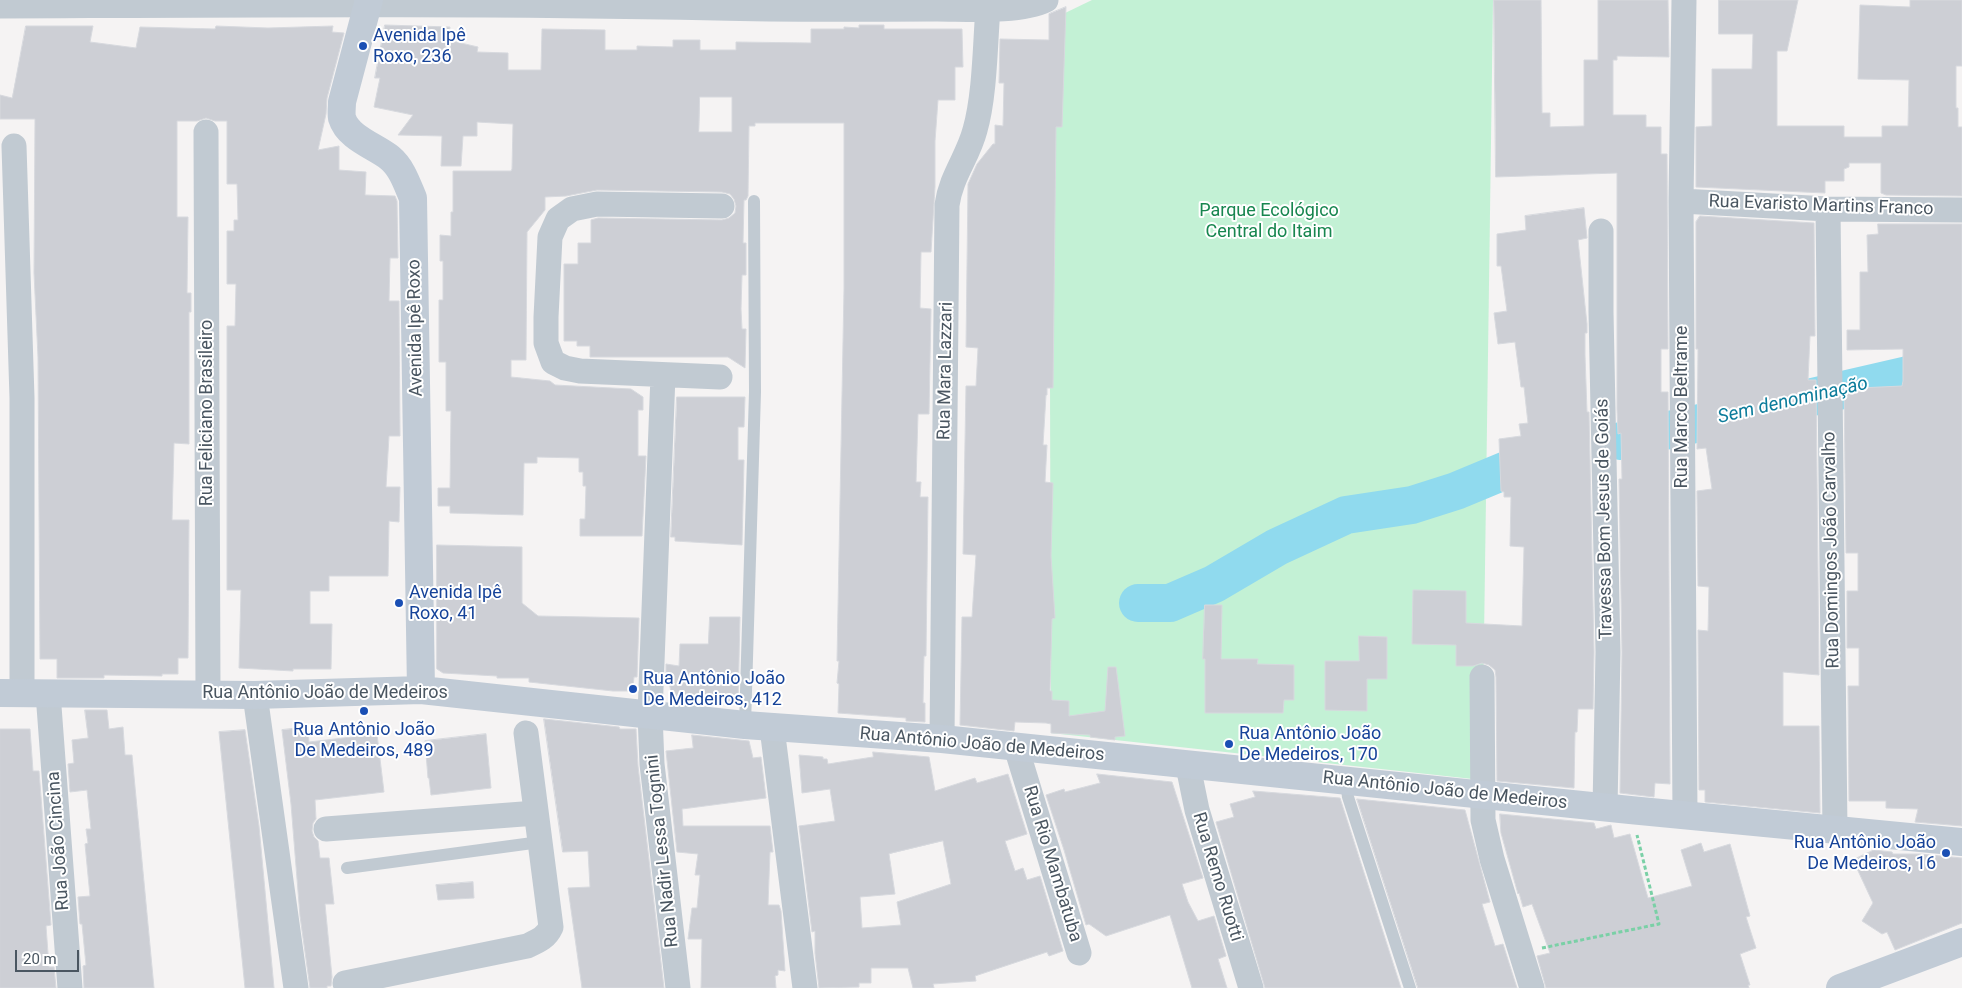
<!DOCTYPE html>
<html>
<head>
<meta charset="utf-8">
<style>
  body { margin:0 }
  #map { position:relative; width:1962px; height:988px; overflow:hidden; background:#f5f3f3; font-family:Roboto,sans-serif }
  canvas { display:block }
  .scale { position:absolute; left:15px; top:950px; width:64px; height:22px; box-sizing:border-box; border:2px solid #4a5661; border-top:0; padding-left:6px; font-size:15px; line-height:18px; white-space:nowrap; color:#4a5661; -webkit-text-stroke:4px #fff; paint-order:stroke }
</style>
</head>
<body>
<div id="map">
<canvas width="1962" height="988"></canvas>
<div class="scale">20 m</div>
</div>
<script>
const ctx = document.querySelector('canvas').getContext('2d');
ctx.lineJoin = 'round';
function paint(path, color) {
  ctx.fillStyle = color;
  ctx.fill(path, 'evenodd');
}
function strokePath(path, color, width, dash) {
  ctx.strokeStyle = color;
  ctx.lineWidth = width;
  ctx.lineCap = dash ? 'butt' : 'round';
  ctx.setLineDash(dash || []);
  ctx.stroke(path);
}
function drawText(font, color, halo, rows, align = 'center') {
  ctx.font = font + ' Roboto,sans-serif';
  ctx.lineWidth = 4;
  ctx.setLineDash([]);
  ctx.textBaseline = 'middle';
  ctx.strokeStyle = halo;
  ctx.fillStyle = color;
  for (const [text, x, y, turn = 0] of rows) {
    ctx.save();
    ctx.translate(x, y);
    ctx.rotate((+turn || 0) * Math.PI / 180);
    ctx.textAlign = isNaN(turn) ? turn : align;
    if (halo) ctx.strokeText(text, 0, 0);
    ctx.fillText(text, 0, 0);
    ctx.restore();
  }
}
const green = new Path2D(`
  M 1092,0 L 1493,0 L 1482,780 L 1051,733 L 1049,27 L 1063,14 Z`);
const river = new Path2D(`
  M 1808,398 L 1908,375 L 1962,349
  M 1621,441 L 1748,412
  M 1138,603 L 1170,603 L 1214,584 L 1277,547 L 1346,515 L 1412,505 L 1456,491 L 1521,464 L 1550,457`);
const building = new Path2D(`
  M 1494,0 L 1541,0 L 1542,113 L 1550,113 L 1550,127 L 1584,126 L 1584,60 L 1598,60 L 1598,0 L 1668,0 L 1669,57 L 1617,56 L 1617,60 L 1613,60 L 1613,115 L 1646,115 L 1646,127 L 1661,127 L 1661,154 L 1667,154 L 1668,349 L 1661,349 L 1661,392 L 1668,392 L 1670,784 L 1655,783 L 1654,797 L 1620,793 L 1622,652 L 1619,479 L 1622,479 L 1621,433 L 1618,434 L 1617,409 L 1617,173 L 1496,177 Z
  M 1719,0 L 1798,0 L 1787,51 L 1777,51 L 1777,126 L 1844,126 L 1844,137 L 1882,137 L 1882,126 L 1908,126 L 1909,80 L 1858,79 L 1860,5 L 1910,7 L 1910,0 L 1962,0 L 1962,66 L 1956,66 L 1956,108 L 1958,108 L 1958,127 L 1962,127 L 1962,196 L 1886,195 L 1881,193 L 1881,163 L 1849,163 L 1849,167 L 1844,169 L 1844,181 L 1825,181 L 1825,193 L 1696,187 L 1696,127 L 1712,126 L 1712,69 L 1752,69 L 1753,34 L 1719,34 Z
  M 1066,7 L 1062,127 L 1056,127 L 1053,388 L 1047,388 L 1047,395 L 1046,395 L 1043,445 L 1047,445 L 1045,482 L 1053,483 L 1051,556 L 1055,618 L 1052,619 L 1050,691 L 1052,691 L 1052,700 L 1069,701 L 1069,716 L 1105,711 L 1108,667 L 1116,667 L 1125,736 L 1115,737 L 1115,740 L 1090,737 L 1090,735 L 1051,733 L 1051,724 L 1046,723 L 1015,722 L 1014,731 L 960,725 L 962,617 L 972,617 L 976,555 L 963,554 L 966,386 L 976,386 L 978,348 L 966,347 L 968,184 L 977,164 L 993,144 L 995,144 L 995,125 L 1003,126 L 1004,83 L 999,83 L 1000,39 L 1049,40 L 1049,14 Z
  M 385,25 L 450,27 L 448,40 L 478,47 L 477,52 L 508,53 L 508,70 L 541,70 L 542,29 L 605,30 L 605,50 L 637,50 L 637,46 L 673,47 L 673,40 L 700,40 L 700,50 L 736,50 L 736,42 L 811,43 L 811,29 L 844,29 L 844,27 L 859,28 L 859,25 L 884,25 L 884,29 L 962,29 L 963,67 L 955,67 L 955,100 L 938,100 L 935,141 L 935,187 L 931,252 L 921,252 L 920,308 L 931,309 L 929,414 L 918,414 L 916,482 L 921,482 L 920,497 L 928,497 L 926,656 L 924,656 L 923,703 L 925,703 L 925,722 L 906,721 L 906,718 L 838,713 L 839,684 L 837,683 L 839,661 L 837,661 L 844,289 L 844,123 L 755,123 L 755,126 L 749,126 L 748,196 L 746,200 L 744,200 L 743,243 L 746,243 L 746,275 L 742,275 L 741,309 L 742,329 L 746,329 L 745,368 L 728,357 L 590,357 L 590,346 L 577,346 L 577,341 L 564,341 L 564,264 L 578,264 L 578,243 L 591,243 L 591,220 L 598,218 L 722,220 L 729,218 L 735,213 L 736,206 L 734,199 L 730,194 L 722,192 L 597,190 L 566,196 L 545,197 L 545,210 L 527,232 L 526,360 L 511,360 L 511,377 L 550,381 L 555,385 L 631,389 L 643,397 L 643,410 L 638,410 L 638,456 L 646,456 L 642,536 L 580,536 L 580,519 L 585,519 L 586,486 L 583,486 L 583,472 L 579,472 L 579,458 L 537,457 L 537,463 L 524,463 L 523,515 L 450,513 L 450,506 L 438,506 L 438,488 L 450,488 L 451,411 L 446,411 L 446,362 L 439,362 L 439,300 L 443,300 L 443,261 L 440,261 L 440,235 L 451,236 L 451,212 L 453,212 L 453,171 L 511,171 L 512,169 L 513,124 L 477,122 L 477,136 L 463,136 L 461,166 L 441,166 L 442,136 L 398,135 L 413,115 L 374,107 L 380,78 L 375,78 ZM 700,97 L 732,97 L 732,132 L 699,132 Z
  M 26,26 L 93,26 L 90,42 L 136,48 L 140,27 L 215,29 L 216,26 L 268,28 L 333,26 L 332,32 L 344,33 L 327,98 L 326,114 L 318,150 L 339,146 L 339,170 L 366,172 L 365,195 L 395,196 L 397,201 L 398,258 L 390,258 L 389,301 L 399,301 L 400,436 L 389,436 L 386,487 L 400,487 L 399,522 L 389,521 L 388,576 L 329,576 L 329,591 L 310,591 L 310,624 L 332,624 L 331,669 L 293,669 L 293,671 L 239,668 L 241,590 L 227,590 L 227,326 L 235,326 L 236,284 L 227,284 L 227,231 L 234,231 L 234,220 L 238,220 L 237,184 L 227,184 L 227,121 L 215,121 L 206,118 L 197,121 L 177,121 L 177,217 L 188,217 L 187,293 L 191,293 L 191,312 L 189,312 L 189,444 L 174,443 L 172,520 L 189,520 L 188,658 L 178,658 L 178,674 L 162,674 L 162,676 L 104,675 L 104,678 L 57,678 L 57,659 L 40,659 L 38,357 L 34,273 L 35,119 L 0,119 L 0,95 L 12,98 Z
  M 1584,208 L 1587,238 L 1578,240 L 1587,324 L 1587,333 L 1585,333 L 1585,355 L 1587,412 L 1589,412 L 1594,652 L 1593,709 L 1578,709 L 1577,732 L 1575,732 L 1574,788 L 1497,781 L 1496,677 L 1495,670 L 1489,665 L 1482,663 L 1473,666 L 1456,666 L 1456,645 L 1412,644 L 1413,590 L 1466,591 L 1466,623 L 1522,626 L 1524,547 L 1510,546 L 1511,497 L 1504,497 L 1504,492 L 1501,491 L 1499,439 L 1521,436 L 1519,424 L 1528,423 L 1524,387 L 1521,387 L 1515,342 L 1498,344 L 1494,313 L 1507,311 L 1501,266 L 1497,266 L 1497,234 L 1526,230 L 1525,216 Z
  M 1700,216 L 1814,223 L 1815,336 L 1810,336 L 1808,380 L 1816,380 L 1819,675 L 1783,672 L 1783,726 L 1819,726 L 1820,813 L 1705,802 L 1705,790 L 1699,790 L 1698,630 L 1708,631 L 1709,587 L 1698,586 L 1697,491 L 1712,489 L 1706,448 L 1697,449 L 1698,349 L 1696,349 L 1696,222 Z
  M 1878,224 L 1962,224 L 1962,826 L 1915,822 L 1918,809 L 1886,808 L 1886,801 L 1849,801 L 1848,686 L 1859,686 L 1859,648 L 1847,648 L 1847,591 L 1858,591 L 1858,553 L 1846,553 L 1844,383 L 1859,383 L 1859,388 L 1902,386 L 1903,381 L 1903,349 L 1847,350 L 1847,330 L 1860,330 L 1860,272 L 1868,272 L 1867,235 L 1878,234 Z
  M 677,397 L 745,397 L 744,427 L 738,427 L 738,460 L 744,460 L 742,545 L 675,541 L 675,537 L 671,537 Z
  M 437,545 L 522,547 L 522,603 L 538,616 L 639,618 L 637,677 L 634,677 L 633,687 L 631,687 L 631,691 L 613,691 L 529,682 L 529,678 L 497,678 L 497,676 L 443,673 L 437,669 Z
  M 1205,605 L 1222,605 L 1221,659 L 1258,659 L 1257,664 L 1294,665 L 1294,700 L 1284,700 L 1283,713 L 1205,713 L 1205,659 L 1203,659 Z
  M 710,617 L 740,617 L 738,703 L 707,700 L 707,697 L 672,697 L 668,677 L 666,677 L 666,664 L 679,666 L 680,644 L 708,644 Z
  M 1359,636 L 1387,637 L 1387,679 L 1367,679 L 1367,711 L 1325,710 L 1325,661 L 1359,661 Z
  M 85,710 L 107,710 L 109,729 L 123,727 L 125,755 L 132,755 L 154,988 L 84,988 L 83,966 L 86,965 L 82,924 L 80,924 L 78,897 L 90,896 L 85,844 L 88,843 L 86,829 L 91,829 L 87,790 L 70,792 L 68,764 L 74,763 L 72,740 L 88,738 Z
  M 544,719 L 619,727 L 620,729 L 636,729 L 638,766 L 664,988 L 582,988 L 568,888 L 590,887 L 588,851 L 563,852 Z
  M 308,727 L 309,742 L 377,734 L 384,792 L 315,800 L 316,819 L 313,823 L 312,831 L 314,837 L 318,841 L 320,858 L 329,858 L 334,904 L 325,904 L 332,977 L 331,986 L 327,986 L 327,988 L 310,988 L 300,916 L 291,804 L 282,730 Z
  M 0,729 L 30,729 L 33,771 L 39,771 L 51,925 L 46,926 L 49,967 L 54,967 L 56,988 L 0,988 Z
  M 245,730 L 259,826 L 274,988 L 245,988 L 219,732 Z
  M 486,734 L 491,788 L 431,795 L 429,778 L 428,778 L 425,741 Z
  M 692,735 L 749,741 L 753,758 L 761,757 L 766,798 L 682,809 L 683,826 L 770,826 L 773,852 L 770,852 L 768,905 L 779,905 L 781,911 L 785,971 L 778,970 L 778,975 L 775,976 L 776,988 L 701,988 L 702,939 L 688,939 L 692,908 L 697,908 L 700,875 L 695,875 L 698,854 L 677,852 L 666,751 L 693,748 Z
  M 873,752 L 929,757 L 935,791 L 975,778 L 977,783 L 1008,774 L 1027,834 L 1005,841 L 1015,871 L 1023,868 L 1027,880 L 1040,876 L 1063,951 L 1049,956 L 1047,952 L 975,976 L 976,981 L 933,984 L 934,988 L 913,988 L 908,968 L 871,968 L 871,983 L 859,983 L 859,987 L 819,988 L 815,953 L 815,931 L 812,932 L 799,826 L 835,821 L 830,789 L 802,793 L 799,755 L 823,757 L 823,759 L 827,759 L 828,764 L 873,757 ZM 943,841 L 951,884 L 897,902 L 901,925 L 862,928 L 860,897 L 895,894 L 889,854 Z
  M 1097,774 L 1172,782 L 1203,878 L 1182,884 L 1188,902 L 1198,921 L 1214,916 L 1226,956 L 1218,959 L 1227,988 L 1192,988 L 1170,915 L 1106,936 L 1089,924 L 1086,925 L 1064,850 L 1046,795 L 1064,789 L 1065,792 L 1100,783 Z
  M 1253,791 L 1340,798 L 1401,988 L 1265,988 L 1216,822 L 1234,817 L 1230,804 L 1255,797 Z
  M 1357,799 L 1465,810 L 1490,902 L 1482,904 L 1495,946 L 1503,944 L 1517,988 L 1418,988 Z
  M 1500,814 L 1594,823 L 1596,829 L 1611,825 L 1614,838 L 1630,834 L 1648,898 L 1692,886 L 1681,850 L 1701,843 L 1704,852 L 1730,844 L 1750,916 L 1746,917 L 1756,948 L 1740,954 L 1750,985 L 1748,985 L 1749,988 L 1546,988 L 1537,956 L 1550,953 L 1532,904 L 1523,907 L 1519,893 L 1518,894 L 1501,833 Z
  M 1874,850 L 1892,852 L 1893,854 L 1920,854 L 1962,858 L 1962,923 L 1895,950 L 1887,932 L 1882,934 L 1862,921 L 1873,903 L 1853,860 Z
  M 473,882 L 474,898 L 438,900 L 436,885 Z`);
const path = new Path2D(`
  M 1542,948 L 1659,924 L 1637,835`);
const lane = new Path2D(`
  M 745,725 L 755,392 L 754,201
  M 1346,781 L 1348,797 L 1410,988
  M 347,868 L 540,842`);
const street = new Path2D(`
  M 1684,0 L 1681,201 L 1685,815
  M 0,6 C 239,5 477,3 716,8 C 789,10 863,9 937,9 C 968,9 1019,13 1046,0
  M 206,132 L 208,694
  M 14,146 L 22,398 L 22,693
  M 1681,201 L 1828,209 L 1962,210
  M 1828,209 L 1835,831
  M 1601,231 L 1601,312 L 1608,652 L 1605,808
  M 663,375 L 650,714 L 652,764 L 678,988
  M 720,377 L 580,371 L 565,368 L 553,362 L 546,343 L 546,317 L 550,237 L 558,219 L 572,209 L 597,204 L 722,206
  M 1482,677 L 1483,820 L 1492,859 L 1532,988
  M 48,693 L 70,988
  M 255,695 L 296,988
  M 772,728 L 805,988
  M 942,739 L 947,205 C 951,176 968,157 975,130 C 985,95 985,45 988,8
  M 1016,747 L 1079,953
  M 1188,766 L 1197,810 L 1251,988
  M 326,829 L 536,813
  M 345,983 L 527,946 C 538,941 546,938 551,927 L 526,733`);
const secondary = new Path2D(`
  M 369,0 L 342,102 C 342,107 341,113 342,118 C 348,138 375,146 390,158 C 402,168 407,184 413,198 L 421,690
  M 0,693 L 255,695 L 421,690 L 745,725 L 942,739 L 1630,810 L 1962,842
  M 1840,988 L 1962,942`);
const markers = [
  [363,46,5,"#1a4fb4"],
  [399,603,5,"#1a4fb4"],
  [633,689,5,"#1a4fb4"],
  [364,711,5,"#1a4fb4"],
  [1229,744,5,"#1a4fb4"],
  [1946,853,5,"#1a4fb4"]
];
const transitNames = [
  ["Avenida Ipê",373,36],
  ["Roxo, 236",373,57],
  ["Avenida Ipê",409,593],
  ["Roxo, 41",409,614],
  ["Rua Antônio João",643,679],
  ["De Medeiros, 412",643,700],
  ["Rua Antônio João",364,730,"center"],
  ["De Medeiros, 489",364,751,"center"],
  ["Rua Antônio João",1239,734],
  ["De Medeiros, 170",1239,755],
  ["Rua Antônio João",1936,843,"right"],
  ["De Medeiros, 16",1936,864,"right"]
];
const streetNames = [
  ["Rua Evaristo Martins Franco",1821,206,2],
  ["Avenida Ipê Roxo",416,328,-91],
  ["Rua Mara Lazzari",946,371,-89],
  ["Rua Marco Beltrame",1682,407,-90],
  ["Rua Feliciano Brasileiro",207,413,-90],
  ["Travessa Bom Jesus de Goiás",1605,519,-91],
  ["Rua Domingos João Carvalho",1832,550,-91],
  ["Rua Antônio João de Medeiros",325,693],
  ["Rua Antônio João de Medeiros",982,745,5],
  ["Rua Antônio João de Medeiros",1445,791,6],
  ["Rua João Cincina",59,841,-94],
  ["Rua Nadir Lessa Tognini",663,851,-96],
  ["Rua Rio Mambatuba",1052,864,73],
  ["Rua Remo Ruotti",1217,877,73]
];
const parkNames = [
  ["Parque Ecológico",1269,211],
  ["Central do Itaim",1269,232]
];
const waterNames = [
  ["Sem denominação",1793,401,-13]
];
paint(green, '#c3f1d5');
strokePath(river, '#90daee', 38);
paint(building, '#cdcfd5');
strokePath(building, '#d7d9de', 1);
strokePath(path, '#7ad0a6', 3, [4, 2.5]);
strokePath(lane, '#c1cad2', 12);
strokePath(street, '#c1cad2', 25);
strokePath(secondary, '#c1cbd6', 28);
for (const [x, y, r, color] of markers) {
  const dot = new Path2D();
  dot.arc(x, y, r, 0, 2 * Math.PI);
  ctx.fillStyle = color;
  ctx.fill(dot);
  strokePath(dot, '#fff', 2);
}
drawText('18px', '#164399', '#fff', transitNames, 'left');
drawText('18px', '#4a5661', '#fff', streetNames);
drawText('18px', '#17864f', '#fff', parkNames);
drawText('italic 19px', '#0c7c9b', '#fff', waterNames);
</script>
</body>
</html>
